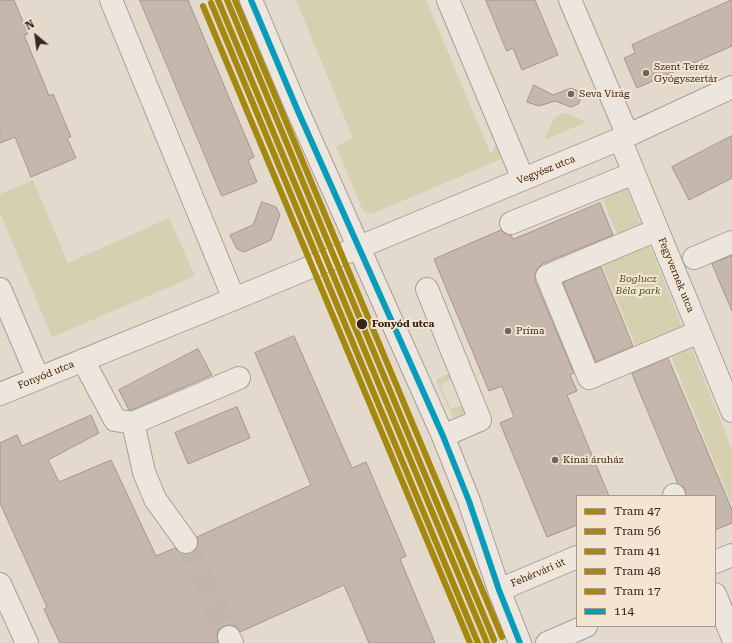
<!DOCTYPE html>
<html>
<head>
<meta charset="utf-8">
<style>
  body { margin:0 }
  #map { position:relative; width:732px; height:643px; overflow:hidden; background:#e3d9cc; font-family:"Roboto Serif",serif }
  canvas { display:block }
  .legend { position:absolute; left:576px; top:495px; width:140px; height:132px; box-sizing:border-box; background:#f4e5d3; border:1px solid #a8998b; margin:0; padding:5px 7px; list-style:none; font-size:12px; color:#37261e }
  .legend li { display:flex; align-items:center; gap:8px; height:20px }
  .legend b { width:20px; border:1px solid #a8998b }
  .north { position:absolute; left:16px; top:16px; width:40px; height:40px; -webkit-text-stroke:3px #f4e5d3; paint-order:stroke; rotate:331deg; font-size:11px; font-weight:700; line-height:16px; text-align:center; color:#37261e }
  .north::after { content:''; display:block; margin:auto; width:14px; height:18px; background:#37261e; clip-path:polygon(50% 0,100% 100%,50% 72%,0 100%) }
</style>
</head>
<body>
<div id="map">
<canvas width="732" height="643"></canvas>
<ul class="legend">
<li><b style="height:5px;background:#a5880e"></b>Tram 47</li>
<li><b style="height:5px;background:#a5880e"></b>Tram 56</li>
<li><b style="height:5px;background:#a5880e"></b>Tram 41</li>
<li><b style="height:5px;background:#a5880e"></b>Tram 48</li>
<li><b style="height:5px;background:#a5880e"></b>Tram 17</li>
<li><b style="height:5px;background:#069cbc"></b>114</li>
</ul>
<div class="north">N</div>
</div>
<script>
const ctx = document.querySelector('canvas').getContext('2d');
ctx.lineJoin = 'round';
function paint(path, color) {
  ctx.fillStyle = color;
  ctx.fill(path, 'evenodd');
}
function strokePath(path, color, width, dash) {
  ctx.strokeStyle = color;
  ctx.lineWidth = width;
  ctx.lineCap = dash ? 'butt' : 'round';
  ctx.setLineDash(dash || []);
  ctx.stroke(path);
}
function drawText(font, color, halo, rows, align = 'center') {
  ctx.font = font + ' "Roboto Serif",serif';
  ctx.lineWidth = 4;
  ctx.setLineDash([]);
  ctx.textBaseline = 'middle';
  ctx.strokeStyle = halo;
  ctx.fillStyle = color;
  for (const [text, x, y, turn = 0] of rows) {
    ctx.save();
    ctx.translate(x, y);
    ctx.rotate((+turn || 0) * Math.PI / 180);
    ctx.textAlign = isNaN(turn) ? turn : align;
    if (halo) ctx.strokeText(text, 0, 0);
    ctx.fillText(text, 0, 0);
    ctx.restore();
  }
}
const green = new Path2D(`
  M 296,0 L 426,0 L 491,155 L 499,138 L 506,157 L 371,214 L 363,211 L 336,146 L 353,138 Z
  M 565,113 L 586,122 L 547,139 L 545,139 L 554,118 Z
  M 618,167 L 732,449 L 732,505 L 670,354 L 638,351 L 601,261 L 624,251 L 594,178 Z
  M 33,180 L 68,263 L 169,218 L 195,276 L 52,337 L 0,213 L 0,194 Z
  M 449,373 L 452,376 L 451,379 L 440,384 L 451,409 L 465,404 L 465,412 L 460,416 L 453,417 L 436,380 Z`);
const building = new Path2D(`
  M 0,0 L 14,0 L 28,34 L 24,35 L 41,76 L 49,96 L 53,94 L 71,137 L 67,138 L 76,158 L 31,177 L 15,137 L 0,143 Z
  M 140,0 L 188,0 L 254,157 L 248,160 L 257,182 L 222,196 Z
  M 486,0 L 535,0 L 558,55 L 522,70 L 513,48 L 507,51 Z
  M 732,0 L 732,46 L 637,88 L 624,58 L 635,53 L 632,45 Z
  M 534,85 L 553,95 L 571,88 L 578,91 L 581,98 L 578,104 L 571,107 L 555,101 L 539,106 L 527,102 Z
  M 732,136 L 732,178 L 689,200 L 672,167 Z
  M 262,202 L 276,207 L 280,215 L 271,240 L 244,252 L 237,249 L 230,235 L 253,225 Z
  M 600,203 L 613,235 L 542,264 L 537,269 L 535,275 L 535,281 L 574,373 L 570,375 L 577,391 L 567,395 L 609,496 L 577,496 L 577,525 L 547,537 L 500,423 L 514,417 L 502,386 L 489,391 L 434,259 L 501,230 L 504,233 L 511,235 L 513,239 Z
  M 732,256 L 732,311 L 712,264 Z
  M 601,267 L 633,346 L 596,362 L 563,283 Z
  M 294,336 L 352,468 L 366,462 L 406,556 L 400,559 L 435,643 L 369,643 L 344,585 L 240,632 L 236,626 L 229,625 L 224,626 L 218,630 L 217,636 L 218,642 L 214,643 L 60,643 L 44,609 L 47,607 L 0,503 L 0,443 L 17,435 L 22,446 L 91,415 L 99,433 L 48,460 L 59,482 L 111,460 L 156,556 L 175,548 L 181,553 L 188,554 L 193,552 L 197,547 L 198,541 L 197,537 L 311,485 L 255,353 Z
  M 198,349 L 212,375 L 131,410 L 129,410 L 119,390 Z
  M 668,358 L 732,510 L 732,523 L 715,530 L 715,496 L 686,496 L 685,488 L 678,484 L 632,374 Z
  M 237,407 L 250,438 L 188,464 L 175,433 Z`);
const minorTunnel = new Path2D(`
  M 186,542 L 229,637`);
const minor = new Path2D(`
  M 111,0 L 234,299
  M 251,0 L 297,109 L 443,436 L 469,501 L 499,590 L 520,643
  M 448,0 L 523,179
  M 570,0 L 628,136
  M 620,139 L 732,411
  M 511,223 L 634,173
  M 657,230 L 547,276 L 589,378 L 699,332
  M 694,258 L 732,242
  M 0,289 L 38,378
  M 427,289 L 480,420 L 443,436
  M 83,360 L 115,420 L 133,423 L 144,472 L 155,499 L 186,542
  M 0,394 L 234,299 L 620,139 L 732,87
  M 133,423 L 239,378
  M 674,495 L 674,496
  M 715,562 L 732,555
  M 0,584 L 27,643
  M 499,590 L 577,557
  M 715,594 L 732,636
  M 229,637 L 232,643
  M 547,643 L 586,626`);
const bus1 = new Path2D(`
  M 251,0 L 297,109 L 443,436 L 469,501 L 499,590 L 520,643`);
const tram1 = new Path2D(`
  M 218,0 L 487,643`);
const tram2 = new Path2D(`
  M 211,3 L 478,643`);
const tram3 = new Path2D(`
  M 227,0 L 494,640`);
const tram4 = new Path2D(`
  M 203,6 L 470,643`);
const tram5 = new Path2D(`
  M 235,0 L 502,637`);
const markers = [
  [646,73,4,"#73655b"],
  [571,94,4,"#73655b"],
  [362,324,6,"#37261e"],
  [508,331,4,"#73655b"],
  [555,460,4,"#73655b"]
];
const poiNames = [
  ["Szent Teréz",654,67],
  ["Gyógyszertár",654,79],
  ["Seva Virág",579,94],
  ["Príma",516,331],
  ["Kínai áruház",563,460]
];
const streetNames = [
  ["Vegyész utca",546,170,-22],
  ["Fegyvernek utca",676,275,68],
  ["Fonyód utca",46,375,-22],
  ["Fehérvári út",538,573,-23]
];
const parkNames = [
  ["Boglucz",638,279],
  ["Béla park",638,291]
];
const stopNames = [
  ["Fonyód utca",372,324]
];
paint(green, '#d5d0af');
paint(building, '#c6b7ad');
strokePath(building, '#a3958c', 1);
strokePath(minorTunnel, '#c1b5a9', 22, [22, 11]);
strokePath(minor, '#a89f96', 24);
strokePath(minor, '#ece6de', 22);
strokePath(bus1, '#069cbc', 6);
strokePath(tram1, '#a5880e', 6);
strokePath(tram2, '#a5880e', 6);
strokePath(tram3, '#a5880e', 6);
strokePath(tram4, '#a5880e', 6);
strokePath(tram5, '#a5880e', 6);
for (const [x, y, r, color] of markers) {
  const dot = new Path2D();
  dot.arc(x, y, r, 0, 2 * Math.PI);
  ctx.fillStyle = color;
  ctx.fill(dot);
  strokePath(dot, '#f4e5d3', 1.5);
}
drawText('10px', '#37261e', '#f4e5d3', poiNames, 'left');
drawText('10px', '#37261e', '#f4e5d3', streetNames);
drawText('italic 10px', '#4e5226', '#f4e5d3', parkNames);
drawText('bold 10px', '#37261e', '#f4e5d3', stopNames, 'left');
</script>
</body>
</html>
